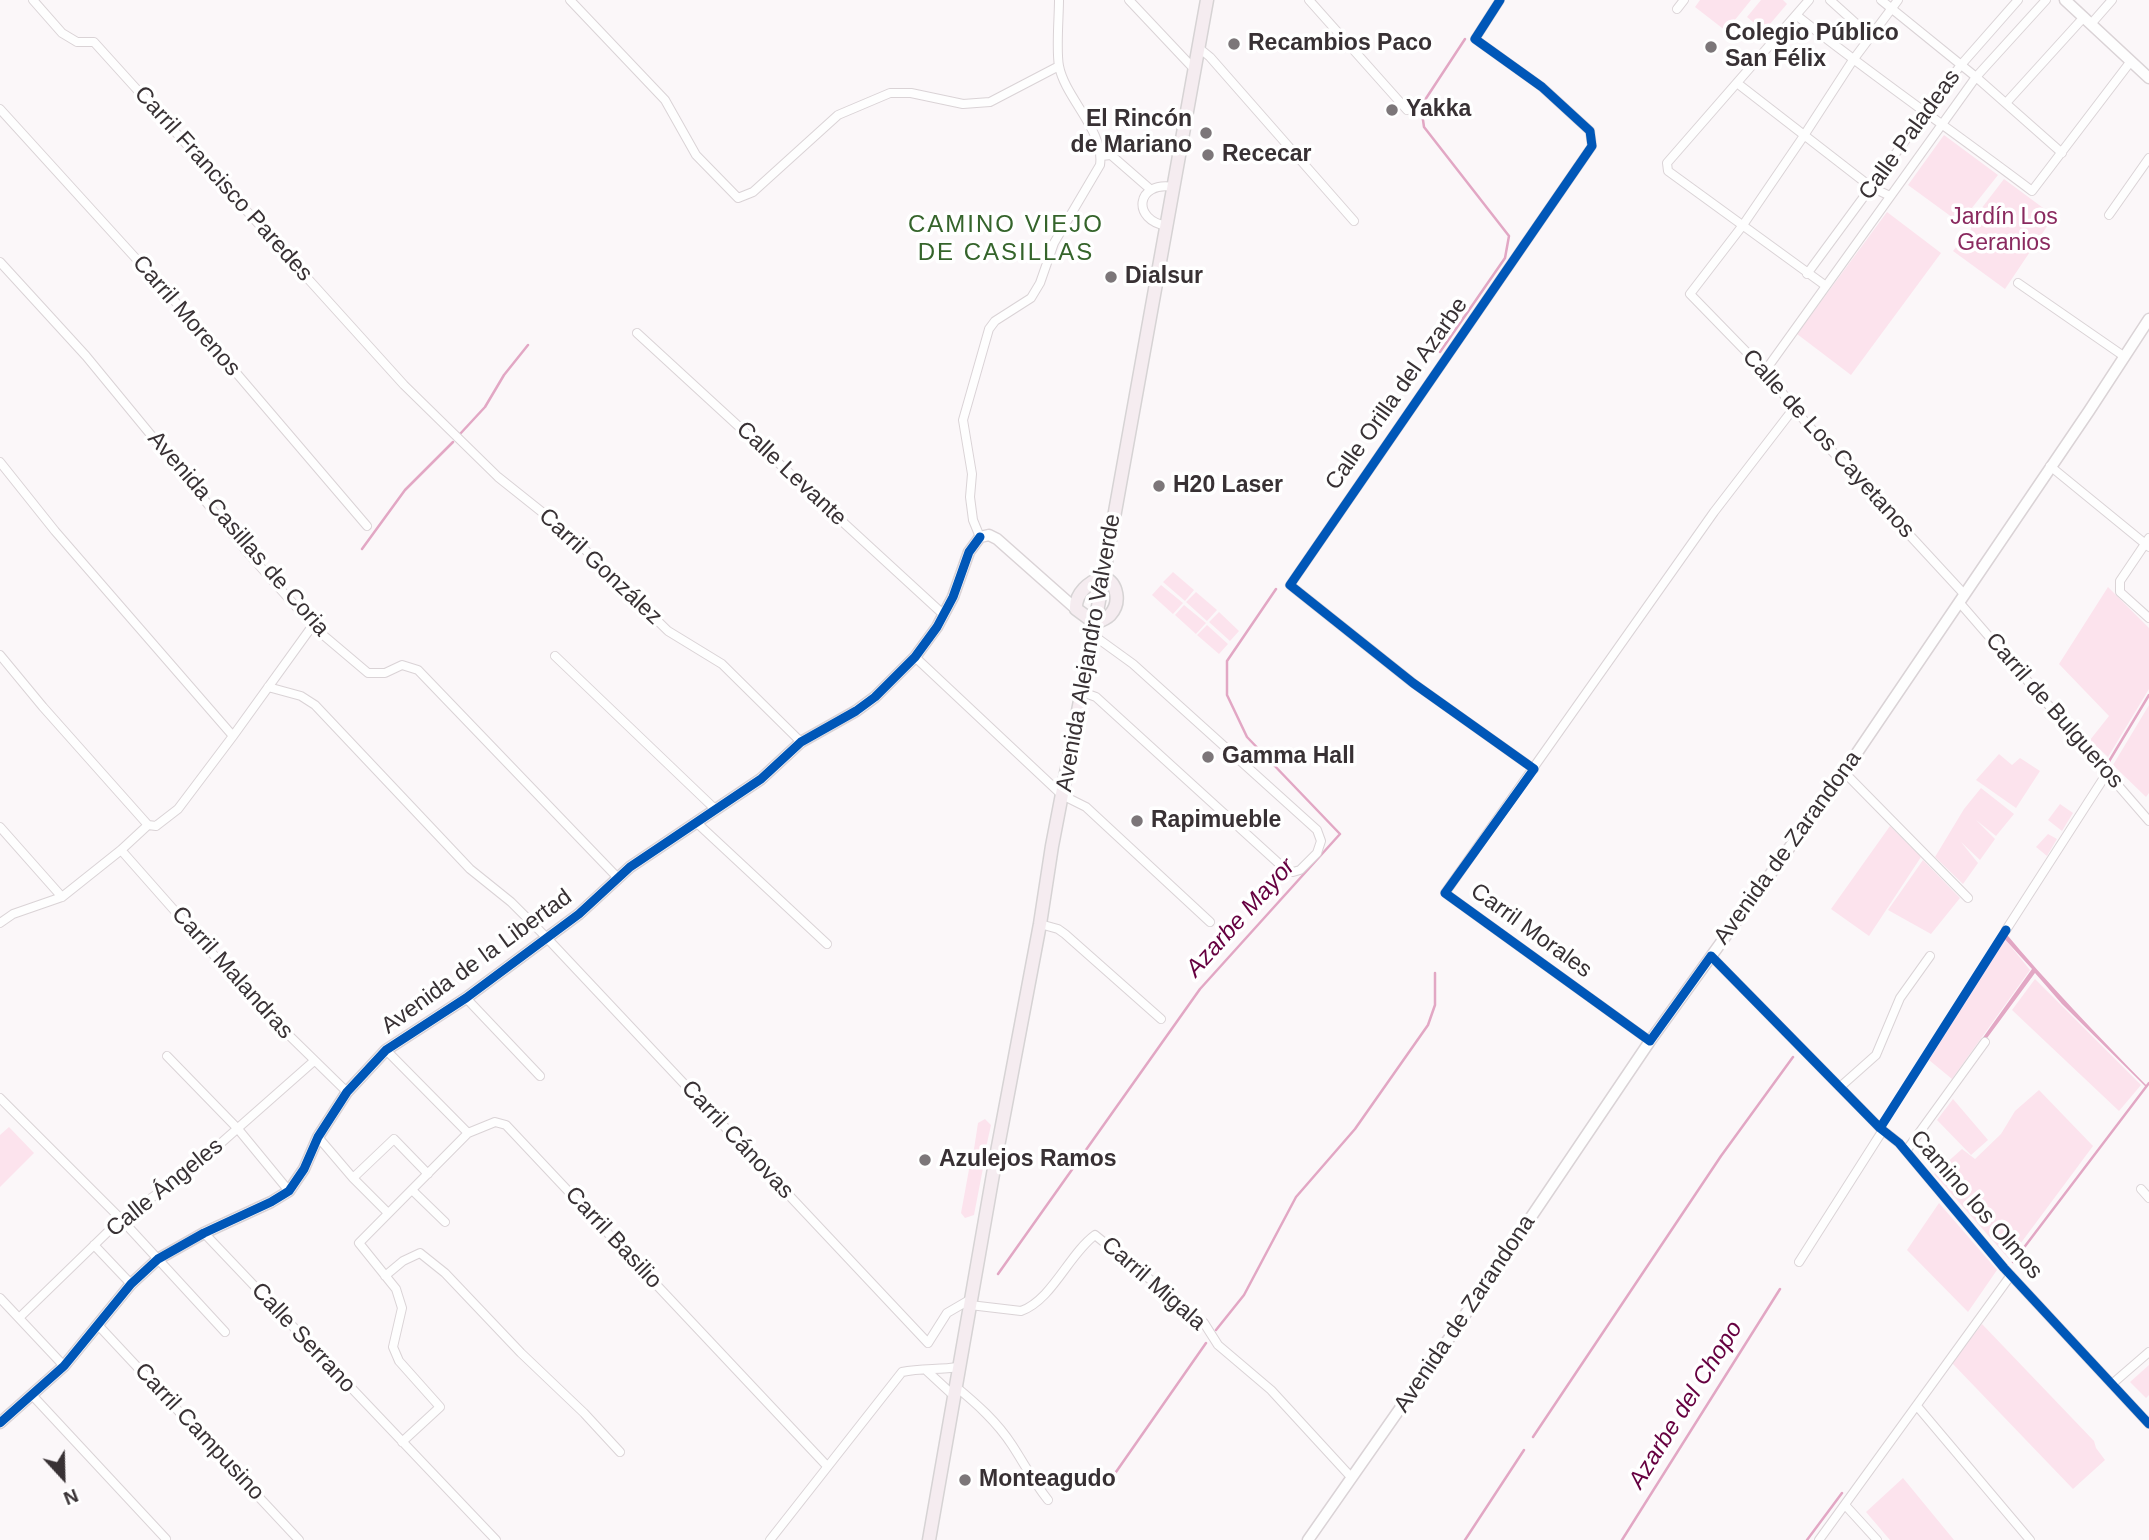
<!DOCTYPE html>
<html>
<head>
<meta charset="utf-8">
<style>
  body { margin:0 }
  #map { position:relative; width:2149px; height:1540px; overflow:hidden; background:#fbf7f9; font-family:Helvetica,sans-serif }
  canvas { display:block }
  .north { position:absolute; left:28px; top:1442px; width:70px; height:70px; -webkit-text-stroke:5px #fff; paint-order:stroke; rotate:158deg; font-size:19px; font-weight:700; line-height:28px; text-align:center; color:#383134 }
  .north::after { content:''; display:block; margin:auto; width:24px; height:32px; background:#383134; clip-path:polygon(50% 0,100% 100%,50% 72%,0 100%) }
</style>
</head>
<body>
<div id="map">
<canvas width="2149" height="1540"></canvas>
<div class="north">N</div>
</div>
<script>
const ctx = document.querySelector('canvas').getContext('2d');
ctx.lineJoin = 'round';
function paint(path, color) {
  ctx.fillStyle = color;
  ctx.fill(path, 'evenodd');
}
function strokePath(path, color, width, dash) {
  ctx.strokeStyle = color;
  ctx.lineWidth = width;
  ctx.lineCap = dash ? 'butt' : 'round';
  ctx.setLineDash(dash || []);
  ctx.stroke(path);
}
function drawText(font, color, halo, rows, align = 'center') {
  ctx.font = font + ' Helvetica,sans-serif';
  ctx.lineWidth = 7;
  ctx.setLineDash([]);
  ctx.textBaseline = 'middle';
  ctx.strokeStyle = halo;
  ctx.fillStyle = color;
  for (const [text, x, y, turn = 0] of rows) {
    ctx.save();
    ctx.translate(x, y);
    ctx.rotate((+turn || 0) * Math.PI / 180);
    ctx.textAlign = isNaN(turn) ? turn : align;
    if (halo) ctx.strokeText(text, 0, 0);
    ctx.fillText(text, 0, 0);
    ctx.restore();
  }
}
const green = new Path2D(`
  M 1700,0 L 1751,0 L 1726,31 L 1695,7 Z
  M 1761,0 L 1783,0 L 1787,4 L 1764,31 L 1747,17 Z
  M 1944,135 L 1998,175 L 1960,223 L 1908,185 Z
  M 2004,179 L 2054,216 L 2005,289 L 1953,251 L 1971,229 L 1971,222 Z
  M 1887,212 L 1941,253 L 1851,375 L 1797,334 Z
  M 1173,572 L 1194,590 L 1185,601 L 1163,582 Z
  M 1161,585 L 1183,603 L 1173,614 L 1152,595 Z
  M 2108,587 L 2149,628 L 2149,689 L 2108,757 L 2090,740 L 2109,716 L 2059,664 Z
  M 1196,592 L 1217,610 L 1207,621 L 1186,602 Z
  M 1184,605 L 1206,623 L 1196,634 L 1175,615 Z
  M 1219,612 L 1239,631 L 1230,641 L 1209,622 Z
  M 1207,625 L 1228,644 L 1219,654 L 1197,635 Z
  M 2149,705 L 2149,793 L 2146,797 L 2113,765 Z
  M 1999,754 L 2012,765 L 2020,758 L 2040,771 L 2016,808 L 1976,780 Z
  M 1981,788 L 2014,814 L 1996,836 L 1976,820 L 1995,839 L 1980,860 L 1961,842 L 1978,863 L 1963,884 L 1935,857 L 1964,809 Z
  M 2060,804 L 2073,813 L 2062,831 L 2048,820 Z
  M 1890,826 L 1921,857 L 1869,936 L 1831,909 Z
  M 2048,834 L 2057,839 L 2047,856 L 2036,847 Z
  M 1923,860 L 1960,898 L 1931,934 L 1888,910 Z
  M 2004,938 L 2030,970 L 1952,1079 L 1929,1060 Z
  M 2035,979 L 2141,1085 L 2119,1111 L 2012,1010 Z
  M 2039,1090 L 2093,1146 L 2009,1259 L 1934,1174 L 1962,1149 L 1975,1159 L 2001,1134 L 2015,1111 Z
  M 1953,1099 L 1988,1140 L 1971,1155 L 1937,1120 Z
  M 985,1119 L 991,1125 L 985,1152 L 984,1154 L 978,1154 L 974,1149 L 978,1123 Z
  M 9,1127 L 34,1153 L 0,1187 L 0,1135 Z
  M 979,1163 L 983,1168 L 974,1215 L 965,1218 L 961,1213 L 970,1164 Z
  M 1939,1203 L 1997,1270 L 1968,1312 L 1907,1250 Z
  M 1982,1324 L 2094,1441 L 2096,1448 L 2105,1460 L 2073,1489 L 1952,1363 Z
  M 2149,1365 L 2149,1395 L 2146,1398 L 2130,1382 Z
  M 1903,1478 L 1954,1540 L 1890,1540 L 1866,1512 Z`);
const water = new Path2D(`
  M 2003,930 C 2049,985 2097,1035 2147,1086 L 2146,1087 L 2062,1004 L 2035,973 L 1962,1072 L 1959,1071 L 2032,969 L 2001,935 Z`);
const stream = new Path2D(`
  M 1440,352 L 1505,258 L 1509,236 L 1424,127 L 1421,106 L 1465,39
  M 460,434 L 485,407 L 504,375 L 528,345
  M 362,549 L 405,490 L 453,442
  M 2108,763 L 2149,695
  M 2013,1262 L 2149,1083
  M 998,1274 L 1200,989 L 1340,834 L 1247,737 L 1227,695 L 1227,661 L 1276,589
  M 1216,1330 L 1244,1295 L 1296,1197 L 1355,1129 L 1428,1025 L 1435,1005 L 1435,973
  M 1533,1437 L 1721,1156 L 1793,1057
  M 1109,1482 L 1206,1343
  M 1465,1540 L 1524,1450
  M 1622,1540 L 1780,1289
  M 1807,1540 L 1842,1493`);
const street = new Path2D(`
  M 33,0 L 62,33 L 77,42 L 94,42 L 404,385 L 498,477 L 567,532 L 668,631 L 722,664 L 801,742
  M 570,0 L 665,100 L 696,155 L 738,198 L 753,192 L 838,115 L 890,93 L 911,93 L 963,104 L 990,102 L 1059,66
  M 1129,0 L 1195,70
  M 1309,0 L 1407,110
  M 1500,0 L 1475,39 L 1542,87 L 1590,131 L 1592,146 L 1290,585 L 1413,683 L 1534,769
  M 1809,0 L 1667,163 L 1668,171 L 1826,286
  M 1830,0 L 1871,37
  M 1881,0 L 1976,77 L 2062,153
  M 1898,0 L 1853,60 L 1803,137 L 1743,225 L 1690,294 L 1765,371 L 1807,424 L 1964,594
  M 1677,9 L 1684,0
  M 1796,15 C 1873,76 1954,132 2032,191 L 2131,61
  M 2091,24 L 2112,0
  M 1199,48 L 1210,57 L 1354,221
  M 1737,83 L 1871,187 L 1890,196
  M 2006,103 L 2084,17
  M 0,109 L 180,307 L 367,526
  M 1101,156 L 1111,155 L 1150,189
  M 2109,215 L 2149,158
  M 1167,226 C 1131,220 1136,181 1173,187
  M 0,262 L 86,356 L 248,553 L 316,629 L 368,673 L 385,673 L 402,665 L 418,670 L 617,877
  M 1807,274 L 1960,66 L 2018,0
  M 2018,283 L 2125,357
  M 637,333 L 944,615
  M 1765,371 L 1976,77 L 2046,0
  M 0,462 L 55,531 L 233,736
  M 2050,466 L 2149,547
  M 980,537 L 973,520 L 970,497 L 972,474 L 963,420 L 989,329 L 995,321 L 1031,298 L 1040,283 L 1054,243 L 1100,165 C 1105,131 1065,98 1059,66 C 1056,50 1059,17 1059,0
  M 2149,538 L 2120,581 L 2120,592 L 2149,618
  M 1959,602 L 2149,821
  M 0,655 L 43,707 L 148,825
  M 555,656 L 715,809
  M 915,657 L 1062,795 L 1086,807 L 1210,922
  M 268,687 L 301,696 L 315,705 L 470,869 L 511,902 L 546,937 L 928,1343 L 947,1313 L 971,1299
  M 1082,692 L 1096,697 L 1286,870 L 1293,872 L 1300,870 L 1317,853 L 1321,841 L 1317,830 L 1133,664 L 1093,635
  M 1844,772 L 1968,898
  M 696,822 L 827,944
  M 0,827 L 62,897
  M 121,850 L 257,1004 L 347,1092
  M 0,923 L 13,914 L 62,897 L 121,850 L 148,825 L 156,826 L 178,809 L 233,736 L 313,625
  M 1040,924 L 1058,929 L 1065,934 L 1161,1019
  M 2006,930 L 2107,773
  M 1711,956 L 1880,1128 L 1899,1143 L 2004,1268 L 2149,1424
  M 466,998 L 540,1076
  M 1650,1041 L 1445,893 L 1714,512 L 1794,408
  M 386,1050 L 468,1133 L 495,1122 L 506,1125 L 827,1466
  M 167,1056 L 238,1129 L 289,1191
  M 1840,1087 L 1876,1055 L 1900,998 L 1930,956
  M 0,1098 L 121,1219 L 225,1332
  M 318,1137 L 353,1178 L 394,1139 L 428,1174
  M 1906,1151 L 1985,1042
  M 353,1178 L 388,1213
  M 2141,1189 L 2149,1198
  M 412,1190 L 445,1222
  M 204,1233 L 496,1540
  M 94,1245 L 131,1284
  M 1799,1262 L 1883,1130
  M 385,1276 L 403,1261 L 420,1253 L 445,1273 L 521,1353 L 584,1413 L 620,1452
  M 0,1298 L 64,1366
  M 970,1305 L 1021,1311 C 1052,1300 1069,1254 1095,1235 L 1204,1323 L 1218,1345 L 1271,1390 L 1351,1477
  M 19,1318 L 121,1219 L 187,1173 L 314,1061
  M 98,1325 L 299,1540
  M 927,1371 L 954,1396
  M 2112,1384 L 2149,1352
  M 955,1386 C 977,1404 997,1422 1012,1445 C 1025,1465 1033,1481 1048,1500
  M 32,1395 L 166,1539
  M 1917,1406 L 2030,1540
  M 402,1442 L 440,1407 L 399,1361 L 393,1347 L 402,1308 L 396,1289 L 359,1243 L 468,1133
  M 1846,1506 L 1877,1540
  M 770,1540 L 902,1372 C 921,1368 939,1370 958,1367
  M 1819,1540 L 2011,1275`);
const secondary = new Path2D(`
  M 2065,0 L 2149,78
  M 0,1423 L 64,1366 L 131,1284 L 158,1259 L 204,1233 L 271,1202 L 289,1191 L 304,1169 L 318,1137 L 347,1092 L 386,1050 L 466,998 L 579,914 L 630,867 L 761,779 L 801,742 L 856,711 L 875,697 L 915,657 L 937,627 L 953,597 L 969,552 L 980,537 L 989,535 L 997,539 L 1076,609
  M 1308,1540 L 1450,1337 L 1650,1041 L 1844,772 L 2089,411 L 2149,319`);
const primary = new Path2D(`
  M 1103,577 C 1118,583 1121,603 1110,615 C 1106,619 1100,621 1095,623 L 1076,609 C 1075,593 1089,582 1103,577 Z
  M 929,1540 L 996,1157 L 1040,924 L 1052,846 L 1095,623 L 1207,0`);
const cycleway = new Path2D(`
  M 1500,0 L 1475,39 L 1542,87 L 1590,131 L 1592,146 L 1290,585 L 1413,683 L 1534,769 L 1445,893 L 1650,1041 L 1711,956 L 1880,1128 L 1899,1143 L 2004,1268 L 2149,1424
  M 1880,1128 L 2006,930
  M 0,1423 L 64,1366 L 131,1284 L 158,1259 L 204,1233 L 271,1202 L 289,1191 L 304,1169 L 318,1137 L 347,1092 L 386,1050 L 466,998 L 579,914 L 630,867 L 761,779 L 801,742 L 856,711 L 875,697 L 915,657 L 937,627 L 953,597 L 969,552 L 980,537`);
const markers = [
  [1234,44,7,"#7c7679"],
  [1711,47,7,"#7c7679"],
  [1392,110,7,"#7c7679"],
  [1206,133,7,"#7c7679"],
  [1208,155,7,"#7c7679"],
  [1111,277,7,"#7c7679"],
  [1159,486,7,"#7c7679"],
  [1208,757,7,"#7c7679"],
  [1137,821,7,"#7c7679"],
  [925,1160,7,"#7c7679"],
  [965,1480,7,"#7c7679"]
];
const poiNames = [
  ["Colegio Público",1725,34],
  ["San Félix",1725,60],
  ["Recambios Paco",1248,44],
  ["Yakka",1406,110],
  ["El Rincón",1192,120,"right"],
  ["de Mariano",1192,146,"right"],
  ["Rececar",1222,155],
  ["Dialsur",1125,277],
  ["H20 Laser",1173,486],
  ["Gamma Hall",1222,757],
  ["Rapimueble",1151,821],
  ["Azulejos Ramos",939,1160],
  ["Monteagudo",979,1480]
];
const streetNames = [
  ["Calle Paladeas",1910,135,-54],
  ["Carril Francisco Paredes",223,184,48],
  ["Carril Morenos",186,316,49],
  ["Calle Orilla del Azarbe",1397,394,-55],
  ["Calle de Los Cayetanos",1828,444,48],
  ["Calle Levante",791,474,43],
  ["Avenida Casillas de Coria",238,534,49],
  ["Carril González",600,567,43],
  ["Avenida Alejandro Valverde",1089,653,-80],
  ["Carril de Bulgueros",2054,711,49],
  ["Avenida de Zarandona",1788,848,-54],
  ["Carril Morales",1531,931,36],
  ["Avenida de la Libertad",477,962,-36],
  ["Carril Malandras",232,973,48],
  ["Carril Cánovas",737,1140,47],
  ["Calle Ángeles",165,1188,-39],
  ["Camino los Olmos",1976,1205,49],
  ["Carril Basilio",613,1238,47],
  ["Carril Migala",1153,1284,41],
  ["Avenida de Zarandona",1465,1314,-56],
  ["Calle Serrano",303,1338,47],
  ["Carril Campusino",199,1432,47]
];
const parkNames = [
  ["Jardín Los",2004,218],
  ["Geranios",2004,244]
];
const neighbourhoodNames = [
  ["CAMINO VIEJO",1006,225],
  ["DE CASILLAS",1006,253]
];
const waterNames = [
  ["Azarbe Mayor",1241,918,-48],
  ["Azarbe del Chopo",1686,1405,-58]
];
paint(green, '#fce3ed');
paint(water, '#e2a7c4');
strokePath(stream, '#e2a7c4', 2.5);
strokePath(street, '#dad3d6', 10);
strokePath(secondary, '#dad3d6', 13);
strokePath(primary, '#d6d3d4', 15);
strokePath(street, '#fefefe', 8);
strokePath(secondary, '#fefefe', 10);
strokePath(primary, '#f5ecf0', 12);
strokePath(cycleway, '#0057b8', 9);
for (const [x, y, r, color] of markers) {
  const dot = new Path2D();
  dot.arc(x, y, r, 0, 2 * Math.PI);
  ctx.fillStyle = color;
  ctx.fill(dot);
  strokePath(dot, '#fff', 2.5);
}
drawText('bold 23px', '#383134', '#fff', poiNames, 'left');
drawText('23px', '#383134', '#fff', streetNames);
drawText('23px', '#8a2a5f', '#fff', parkNames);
ctx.letterSpacing = '2px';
drawText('24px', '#35642b', '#fff', neighbourhoodNames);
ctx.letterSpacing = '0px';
drawText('italic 24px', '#660040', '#fff', waterNames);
</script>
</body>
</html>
